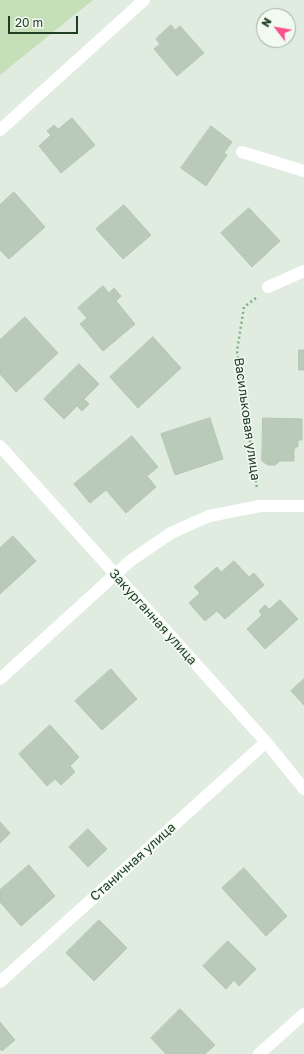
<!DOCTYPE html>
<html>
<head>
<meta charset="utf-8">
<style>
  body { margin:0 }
  #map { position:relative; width:304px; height:1054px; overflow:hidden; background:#e1ece1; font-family:"Golos Text",sans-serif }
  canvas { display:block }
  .north { position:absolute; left:256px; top:8px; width:40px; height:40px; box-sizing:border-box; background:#f2f9f1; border:1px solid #9eae9f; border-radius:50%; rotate:301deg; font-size:11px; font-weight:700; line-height:16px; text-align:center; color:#203e24 }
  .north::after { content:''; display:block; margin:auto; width:14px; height:18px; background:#f9528e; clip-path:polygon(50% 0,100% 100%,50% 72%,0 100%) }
  .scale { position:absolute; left:8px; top:16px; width:70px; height:18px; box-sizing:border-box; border:2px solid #203e24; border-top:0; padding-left:5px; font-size:12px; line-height:14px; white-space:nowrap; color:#203e24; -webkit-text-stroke:3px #f2f9f1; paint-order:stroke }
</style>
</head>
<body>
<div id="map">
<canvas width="304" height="1054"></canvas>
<div class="north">N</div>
<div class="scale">20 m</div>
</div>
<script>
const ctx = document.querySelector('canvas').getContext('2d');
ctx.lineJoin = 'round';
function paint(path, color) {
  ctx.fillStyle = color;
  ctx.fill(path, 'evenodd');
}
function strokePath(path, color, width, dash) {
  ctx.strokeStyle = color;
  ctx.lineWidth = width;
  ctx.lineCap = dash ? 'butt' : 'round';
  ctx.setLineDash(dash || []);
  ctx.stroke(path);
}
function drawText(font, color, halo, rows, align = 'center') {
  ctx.font = font + ' "Golos Text",sans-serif';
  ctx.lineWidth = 3;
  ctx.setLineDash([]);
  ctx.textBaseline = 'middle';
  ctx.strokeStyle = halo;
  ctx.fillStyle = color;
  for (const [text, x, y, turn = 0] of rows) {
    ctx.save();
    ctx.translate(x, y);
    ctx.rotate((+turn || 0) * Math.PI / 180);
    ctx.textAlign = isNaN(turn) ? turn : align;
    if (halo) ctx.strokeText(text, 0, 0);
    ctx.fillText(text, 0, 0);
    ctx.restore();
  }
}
const green = new Path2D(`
  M 0,0 L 93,0 L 0,75 Z`);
const building = new Path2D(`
  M 171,25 L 175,30 L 180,26 L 204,53 L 177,76 L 154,49 L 160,44 L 156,39 Z
  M 72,118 L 95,145 L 61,173 L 39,146 L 51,135 L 47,131 L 54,125 L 58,129 Z
  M 211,126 L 232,142 L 224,153 L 227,155 L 206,186 L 181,168 Z
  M 14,192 L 45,227 L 9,259 L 0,250 L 0,205 Z
  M 124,205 L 151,235 L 123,259 L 96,229 Z
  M 249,208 L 280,241 L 252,267 L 221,233 Z
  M 103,286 L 109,293 L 114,288 L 121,296 L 116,301 L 135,324 L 103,351 L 80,324 L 87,318 L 78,308 Z
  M 25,317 L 58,353 L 16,392 L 0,374 L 0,340 Z
  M 153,337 L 181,368 L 138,408 L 110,377 Z
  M 299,350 L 304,350 L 304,370 L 299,370 Z
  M 79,364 L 99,384 L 84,399 L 89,404 L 82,411 L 77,406 L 64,419 L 44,399 Z
  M 210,418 L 223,459 L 175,475 L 161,434 Z
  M 263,418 L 302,419 L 302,440 L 298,440 L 298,446 L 294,449 L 294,461 L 280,461 L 275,465 L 268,465 L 262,461 Z
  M 132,436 L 158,467 L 147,476 L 156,487 L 126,513 L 106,490 L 90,503 L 74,484 Z
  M 13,536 L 36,561 L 0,594 L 0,548 Z
  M 234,561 L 249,577 L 254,573 L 264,585 L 225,619 L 217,611 L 205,621 L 189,603 L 200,593 L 194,587 L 217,567 L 221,572 Z
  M 280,600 L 298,619 L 265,649 L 247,629 L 262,615 L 259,611 L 265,605 L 269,609 Z
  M 111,669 L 137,699 L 102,730 L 75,701 Z
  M 304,679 L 304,705 L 291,691 Z
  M 50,725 L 79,757 L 70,766 L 75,772 L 61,785 L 55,779 L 47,786 L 19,754 Z
  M 0,822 L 10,833 L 0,843 Z
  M 88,829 L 107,849 L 88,867 L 69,847 Z
  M 29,865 L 55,896 L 21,926 L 0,902 L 0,890 Z
  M 244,868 L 287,916 L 266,936 L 222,888 Z
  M 99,920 L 127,948 L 94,981 L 66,953 Z
  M 228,941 L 256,969 L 239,986 L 234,980 L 226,989 L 203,966 Z
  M 180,1009 L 215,1045 L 205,1054 L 166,1054 L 151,1038 Z
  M 0,1022 L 15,1040 L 2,1051 L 0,1049 Z`);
const path = new Path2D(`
  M 256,298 L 244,307 L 237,351 L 257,489`);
const minor = new Path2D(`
  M 0,130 L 144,0
  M 242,152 L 304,171
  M 268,287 L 304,271
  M 0,446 L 266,742 L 304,789
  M 0,679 L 130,561 L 171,533 L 209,516 L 260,506 L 304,506
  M 0,982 L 266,742
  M 259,1054 L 304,1014`);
const streetNames = [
  ["Васильковая улица",247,419,82],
  ["Закурганная улица",153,617,48],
  ["Станичная улица",133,862,-42]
];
paint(green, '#c5dfb8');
paint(building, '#bacab9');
strokePath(building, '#b3c6b3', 1);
strokePath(path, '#7fb183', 2.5, [2, 3]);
strokePath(minor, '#fff', 12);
drawText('13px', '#203e24', '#f2f9f1', streetNames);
</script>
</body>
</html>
